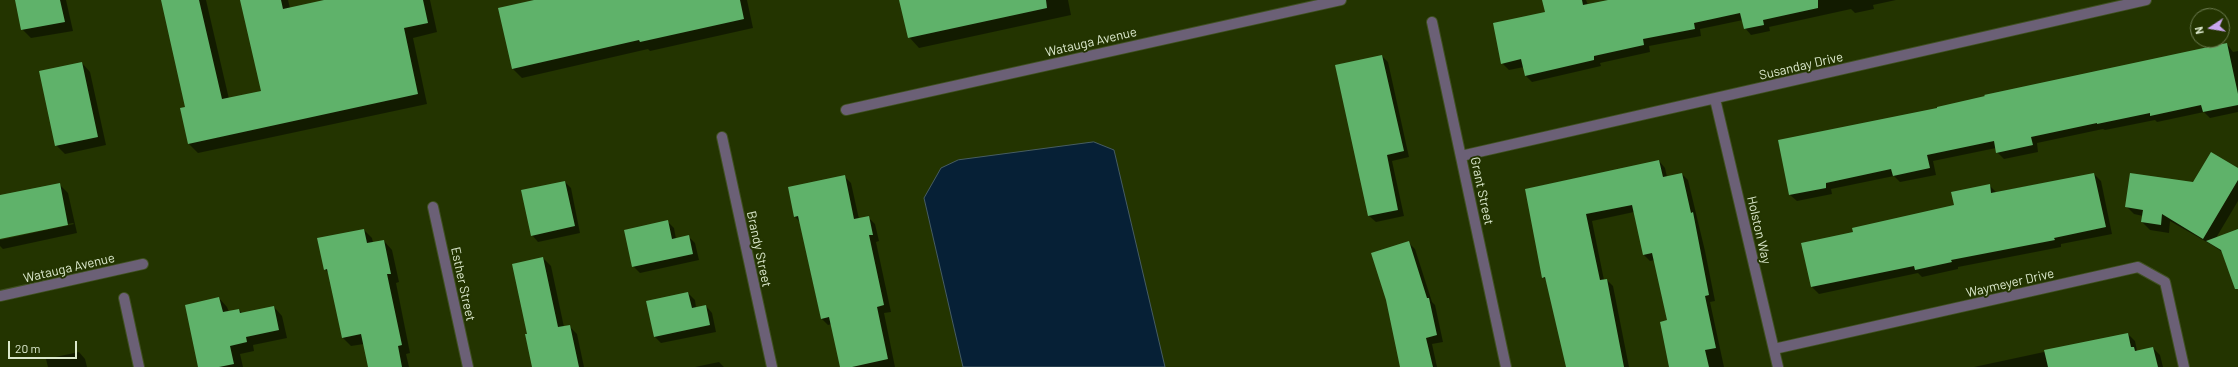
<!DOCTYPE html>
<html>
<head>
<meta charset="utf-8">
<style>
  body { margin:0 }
  #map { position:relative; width:2238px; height:367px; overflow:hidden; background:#233400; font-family:Barlow,sans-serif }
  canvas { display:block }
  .north { position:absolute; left:2190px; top:8px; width:40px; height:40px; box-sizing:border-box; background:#233400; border:1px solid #6d7c52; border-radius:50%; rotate:258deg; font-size:11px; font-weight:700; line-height:16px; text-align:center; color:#dbe8cc }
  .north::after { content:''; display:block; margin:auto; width:14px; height:18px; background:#c9a5ee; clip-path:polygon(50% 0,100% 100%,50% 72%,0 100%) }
  .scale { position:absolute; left:8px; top:341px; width:69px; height:18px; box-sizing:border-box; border:2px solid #dbe8cc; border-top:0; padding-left:5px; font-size:12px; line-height:14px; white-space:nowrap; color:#dbe8cc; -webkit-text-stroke:3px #233400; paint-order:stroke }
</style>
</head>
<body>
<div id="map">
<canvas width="2238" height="367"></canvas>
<div class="north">N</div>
<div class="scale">20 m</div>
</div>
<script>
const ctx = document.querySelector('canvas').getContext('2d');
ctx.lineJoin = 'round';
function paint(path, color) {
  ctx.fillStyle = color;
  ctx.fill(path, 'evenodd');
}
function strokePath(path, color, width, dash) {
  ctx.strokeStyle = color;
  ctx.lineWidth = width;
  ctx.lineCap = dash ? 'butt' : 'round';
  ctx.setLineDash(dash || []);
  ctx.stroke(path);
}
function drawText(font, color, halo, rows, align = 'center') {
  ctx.font = font + ' Barlow,sans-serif';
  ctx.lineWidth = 4;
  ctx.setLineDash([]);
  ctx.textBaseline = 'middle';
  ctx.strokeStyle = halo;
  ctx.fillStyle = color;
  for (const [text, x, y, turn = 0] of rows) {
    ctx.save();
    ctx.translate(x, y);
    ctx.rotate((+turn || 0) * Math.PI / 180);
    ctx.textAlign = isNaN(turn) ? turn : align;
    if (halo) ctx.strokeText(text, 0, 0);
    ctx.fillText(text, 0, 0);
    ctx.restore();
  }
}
const water = new Path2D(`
  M 1094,142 L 1114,150 L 1165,367 L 963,367 L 924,198 L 941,168 L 958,160 Z`);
const shadow = new Path2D(`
  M 16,0 L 66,0 L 73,31 L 31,38 L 22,29 Z
  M 162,0 L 206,0 L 229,99 L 262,92 L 241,0 L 288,0 L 290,8 L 328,0 L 430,0 L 437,32 L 413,38 L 427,104 L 198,153 L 189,144 L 186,108 Z
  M 538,0 L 747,0 L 753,28 L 650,51 L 648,49 L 522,78 L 513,69 Z
  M 900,0 L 1068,0 L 1071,15 L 919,48 L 909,37 Z
  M 1548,0 L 1586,0 L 1588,5 L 1613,0 L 1896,0 L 1873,5 L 1874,9 L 1855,13 L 1851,9 L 1769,27 L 1770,31 L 1751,35 L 1745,28 L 1743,20 L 1700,29 L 1701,36 L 1649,46 L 1650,52 L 1600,63 L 1601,66 L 1532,82 L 1526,76 L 1524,67 L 1509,70 L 1502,63 L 1546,13 Z
  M 2227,44 L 2233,52 L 2238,51 L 2238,112 L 2210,118 L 2204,112 L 2157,122 L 2155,120 L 2105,130 L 2103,129 L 2037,143 L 2038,152 L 2004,159 L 1997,152 L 1996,148 L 1933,161 L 1936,175 L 1900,182 L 1894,176 L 1831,189 L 1832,194 L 1797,201 L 1790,195 L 1779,141 L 1939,109 Z
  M 1382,56 L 1388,62 L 1409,157 L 1392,161 L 1404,216 L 1376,222 L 1369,216 L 1337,65 Z
  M 82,63 L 90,72 L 106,145 L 65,154 L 56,145 Z
  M 1659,161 L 1665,168 L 1667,177 L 1682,174 L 1688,180 L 1705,251 L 1715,301 L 1710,302 L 1724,367 L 1671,367 L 1668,321 L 1655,260 L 1650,261 L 1644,255 L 1634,212 L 1592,221 L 1604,280 L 1607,280 L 1613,286 L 1629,367 L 1567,367 L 1547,281 L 1543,277 L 1526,189 Z
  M 2238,169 L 2238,201 L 2216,238 L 2238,230 L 2238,277 L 2224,253 L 2212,245 L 2170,221 L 2169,233 L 2150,230 L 2142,222 L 2143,216 L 2134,214 L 2126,206 Z
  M 2094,174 L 2101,181 L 2112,234 L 2061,244 L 2061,247 L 1958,267 L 1958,269 L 1922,277 L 1918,273 L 1819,294 L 1812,287 L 1803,244 L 1854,233 L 1955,206 L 1989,185 L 1996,192 Z
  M 844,176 L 851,183 L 859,219 L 868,217 L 875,224 L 879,241 L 876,242 L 891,312 L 884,313 L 895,367 L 841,367 L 832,324 L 828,325 L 821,318 L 800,222 L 795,217 L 789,188 Z
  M 565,182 L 571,188 L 580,233 L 538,242 L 532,235 Z
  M 59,184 L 68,193 L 77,233 L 3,249 L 0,246 L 0,240 L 74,224 L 73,223 L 0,238 L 0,197 Z
  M 667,221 L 674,228 L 676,239 L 689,237 L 695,243 L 699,260 L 640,273 L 633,266 Z
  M 364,230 L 372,238 L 373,243 L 384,241 L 392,250 L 399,282 L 396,283 L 410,353 L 406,354 L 409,367 L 369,367 L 364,344 L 351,346 L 343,338 L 329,274 L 325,269 Z
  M 1408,242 L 1415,249 L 1432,302 L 1435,305 L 1443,342 L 1432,344 L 1437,367 L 1401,367 Z
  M 543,258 L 551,266 L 564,327 L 569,326 L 577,334 L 584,367 L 533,367 L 528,335 Z
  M 688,293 L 695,300 L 696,308 L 706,306 L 712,313 L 716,332 L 661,343 L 655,337 L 647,302 Z
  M 219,298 L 227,307 L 229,312 L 239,310 L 243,314 L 274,307 L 282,316 L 287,338 L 253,345 L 254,351 L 240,354 L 243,367 L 199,367 Z
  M 2128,334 L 2135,341 L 2137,351 L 2153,348 L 2160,355 L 2163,367 L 1974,367 Z
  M 79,352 L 85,359 L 87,367 L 48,367 L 46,359 Z
  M 719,362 L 724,367 L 695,367 Z`);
const building = new Path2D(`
  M 15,0 L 60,0 L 65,22 L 21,30 Z
  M 161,0 L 199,0 L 222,99 L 261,91 L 240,0 L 281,0 L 283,9 L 324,0 L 423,0 L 428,23 L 404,28 L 418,94 L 188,144 L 180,108 L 185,107 Z
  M 534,0 L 740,0 L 744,19 L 640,42 L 639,40 L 512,69 L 498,8 Z
  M 899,0 L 1046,0 L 1047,8 L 908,38 Z
  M 1542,0 L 1582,0 L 1583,5 L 1608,0 L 1818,0 L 1818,8 L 1763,20 L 1764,25 L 1744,29 L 1740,13 L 1694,23 L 1695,29 L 1643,39 L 1644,45 L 1594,56 L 1594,60 L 1525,76 L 1521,59 L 1501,64 L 1493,23 L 1545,12 Z
  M 2227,43 L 2238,94 L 2238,105 L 2203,112 L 2201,105 L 2150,116 L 2150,113 L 2097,124 L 2097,123 L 2031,137 L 2033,145 L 1996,153 L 1994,141 L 1927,155 L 1930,168 L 1893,176 L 1891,169 L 1826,183 L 1826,188 L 1789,195 L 1778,140 L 1937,108 L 1937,107 L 1985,96 L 1984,95 Z
  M 1382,55 L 1404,151 L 1387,155 L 1398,210 L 1368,216 L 1335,65 Z
  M 82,62 L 98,137 L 55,146 L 39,71 Z
  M 2211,152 L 2238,168 L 2238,180 L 2203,239 L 2162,214 L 2161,225 L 2141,222 L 2143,210 L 2125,207 L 2130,173 L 2193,182 Z
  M 1659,160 L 1663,177 L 1682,173 L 1691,213 L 1693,212 L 1709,295 L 1705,296 L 1716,348 L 1705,350 L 1709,367 L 1669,367 L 1660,322 L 1667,320 L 1652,253 L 1643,255 L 1632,205 L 1586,214 L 1600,280 L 1607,279 L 1624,367 L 1566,367 L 1545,277 L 1542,278 L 1525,189 Z
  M 2094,173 L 2106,227 L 2054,238 L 2055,240 L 1951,260 L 1952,262 L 1915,270 L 1914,266 L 1811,287 L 1801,243 L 1853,232 L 1852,228 L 1954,205 L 1951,192 L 1990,184 L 1991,193 Z
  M 845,175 L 854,219 L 869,216 L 873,235 L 869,235 L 884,305 L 877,307 L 888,359 L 852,367 L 840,367 L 829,317 L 821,319 L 798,216 L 794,217 L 788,187 Z
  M 565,181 L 575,226 L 531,236 L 521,190 Z
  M 60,183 L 68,225 L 0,239 L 0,195 Z
  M 668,220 L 672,239 L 689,235 L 693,254 L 632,267 L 624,230 Z
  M 364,229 L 367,243 L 384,240 L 391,274 L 387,274 L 402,345 L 398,346 L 402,367 L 368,367 L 361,334 L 342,338 L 327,269 L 324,270 L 317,238 Z
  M 2238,229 L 2238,289 L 2235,289 L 2221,250 L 2206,241 Z
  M 1409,241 L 1427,298 L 1429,298 L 1437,335 L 1426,338 L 1433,367 L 1400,367 L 1386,300 L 1371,253 Z
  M 543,257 L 558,327 L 570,325 L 579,367 L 532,367 L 525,334 L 527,334 L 512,264 Z
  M 688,292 L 692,308 L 706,305 L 710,325 L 654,337 L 646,301 Z
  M 219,297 L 223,312 L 239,309 L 240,313 L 274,306 L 279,330 L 246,337 L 247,342 L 230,346 L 234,364 L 219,367 L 198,367 L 185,305 Z
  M 2128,333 L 2131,347 L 2134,347 L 2135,351 L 2153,347 L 2158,367 L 2048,367 L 2044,350 Z`);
const minor = new Path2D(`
  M 1432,22 L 1506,367
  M 1715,99 L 1778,367
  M 846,110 L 1341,0
  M 722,137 L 772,367
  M 1461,156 L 2146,0
  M 433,207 L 468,367
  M 0,296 L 143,264
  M 124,298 L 139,367
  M 1774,349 L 2138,267 L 2165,282 L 2184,367`);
const streetNames = [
  ["Watauga Avenue",1091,42,-13],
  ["Susanday Drive",1801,66,-13],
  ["Grant Street",1482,191,78],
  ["Holston Way",1759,230,77],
  ["Brandy Street",759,249,78],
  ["Watauga Avenue",69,268,-13],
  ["Waymeyer Drive",2010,283,-13],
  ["Esther Street",463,284,78]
];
paint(water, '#062036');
strokePath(water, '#465c63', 1);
paint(shadow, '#0007');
paint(building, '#5fb26a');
strokePath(minor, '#405121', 12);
strokePath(minor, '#6b6076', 10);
drawText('13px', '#dbe8cc', '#233400', streetNames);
</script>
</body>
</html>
